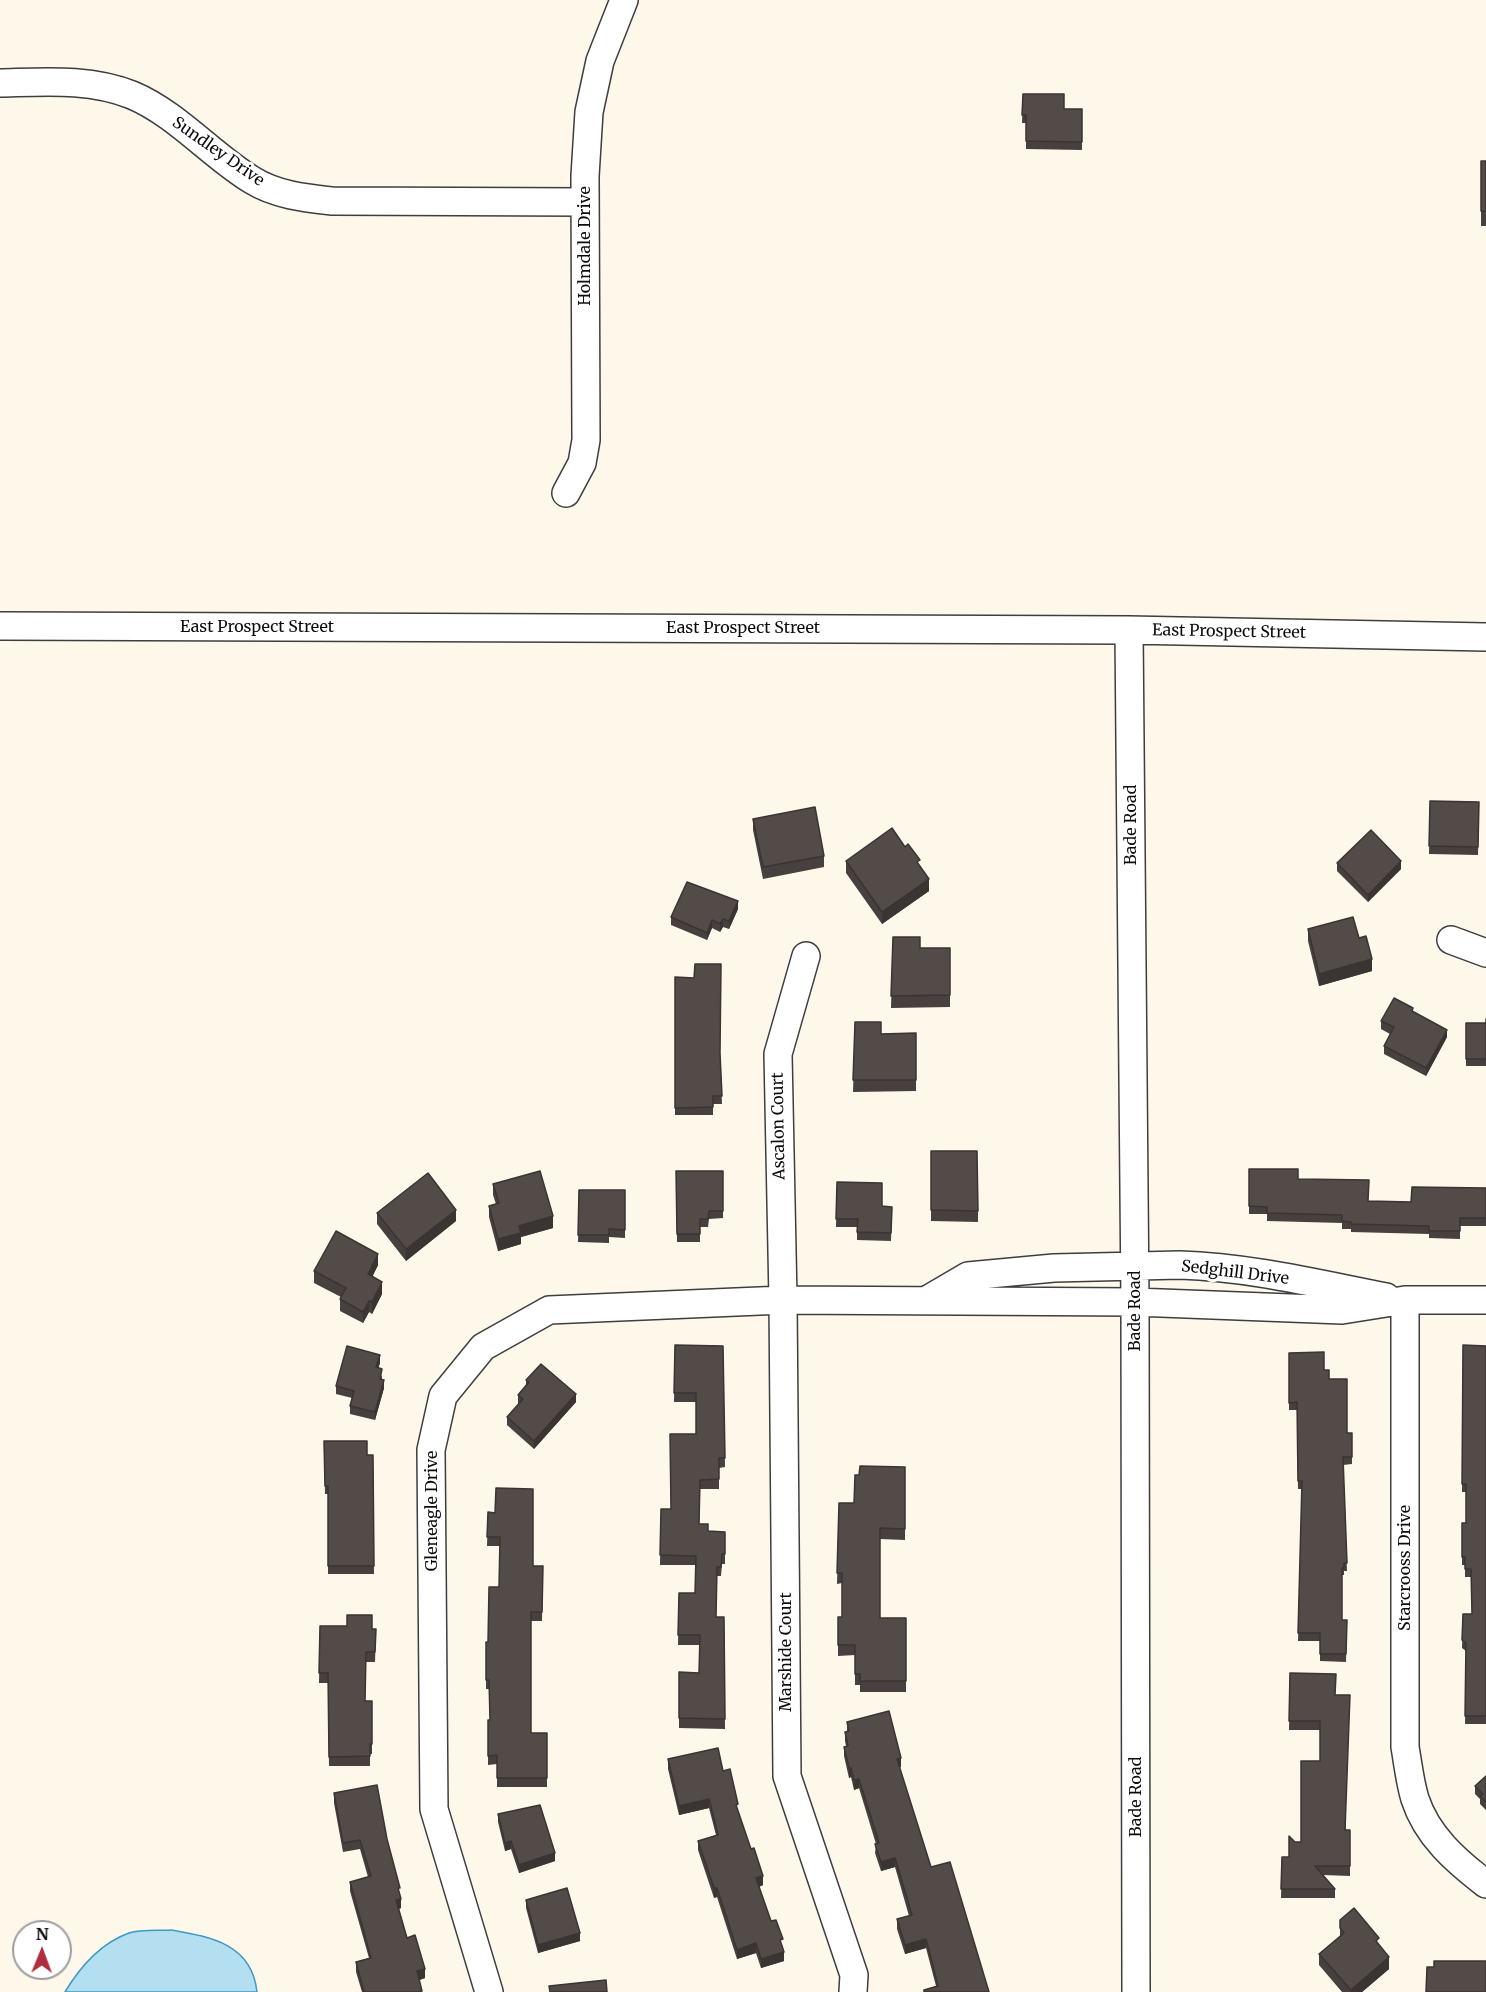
<!DOCTYPE html>
<html>
<head>
<meta charset="utf-8">
<style>
  body { margin:0 }
  #map { position:relative; width:1486px; height:1992px; overflow:hidden; background:#fef8ea; font-family:Merriweather,serif }
  canvas { display:block }
  .north { position:absolute; left:12px; top:1920px; width:60px; height:60px; box-sizing:border-box; background:#fff; border:2px solid #9d9d9d; border-radius:50%; rotate:1deg; font-size:16px; font-weight:700; line-height:24px; text-align:center; color:#0b0b0b }
  .north::after { content:''; display:block; margin:auto; width:21px; height:27px; background:#b02e3f; clip-path:polygon(50% 0,100% 100%,50% 72%,0 100%) }
</style>
</head>
<body>
<div id="map">
<canvas width="1486" height="1992"></canvas>
<div class="north">N</div>
</div>
<script>
const ctx = document.querySelector('canvas').getContext('2d');
ctx.lineJoin = 'round';
function paint(path, color) {
  ctx.fillStyle = color;
  ctx.fill(path, 'evenodd');
}
function strokePath(path, color, width, dash) {
  ctx.strokeStyle = color;
  ctx.lineWidth = width;
  ctx.lineCap = dash ? 'butt' : 'round';
  ctx.setLineDash(dash || []);
  ctx.stroke(path);
}
function drawText(font, color, halo, rows, align = 'center') {
  ctx.font = font + ' Merriweather,serif';
  ctx.lineWidth = 6;
  ctx.setLineDash([]);
  ctx.textBaseline = 'middle';
  ctx.strokeStyle = halo;
  ctx.fillStyle = color;
  for (const [text, x, y, turn = 0] of rows) {
    ctx.save();
    ctx.translate(x, y);
    ctx.rotate((+turn || 0) * Math.PI / 180);
    ctx.textAlign = isNaN(turn) ? turn : align;
    if (halo) ctx.strokeText(text, 0, 0);
    ctx.fillText(text, 0, 0);
    ctx.restore();
  }
}
const water = new Path2D(`
  M 172,1930 C 211,1937 252,1944 257,1992 L 65,1992 C 80,1967 101,1943 129,1933 C 141,1929 159,1931 172,1930 Z`);
const minor = new Path2D(`
  M 0,83 C 44,82 90,78 132,95 C 177,114 211,155 252,180 C 276,195 305,198 332,201 L 585,202
  M 566,493 L 582,463 L 586,440 L 585,176 L 589,112 L 600,61 L 624,0
  M 0,626 L 1129,630 L 1486,637
  M 1129,630 L 1135,1302 L 1136,1992
  M 1451,940 L 1486,953
  M 806,956 L 778,1054 L 783,1300 L 787,1776 L 854,1975 L 853,1992
  M 927,1300 L 968,1276 L 1054,1268 L 1180,1265 C 1249,1267 1319,1284 1386,1297
  M 1405,1300 L 1405,1747 C 1408,1764 1410,1783 1415,1799 C 1427,1836 1456,1861 1486,1884
  M 489,1992 L 434,1809 L 431,1450 L 443,1396 L 483,1347 L 549,1310 L 783,1300 L 1135,1302 L 1342,1310 L 1405,1300 L 1486,1300`);
const wall = new Path2D(`
  M 1023,94 L 1064,109 L 1082,109 L 1082,150 L 1026,149 L 1026,123 L 1022,123 Z
  M 1481,161 L 1486,161 L 1486,226 L 1481,226 Z
  M 1430,801 L 1479,802 L 1478,855 L 1429,854 Z
  M 753,819 L 824,856 L 824,867 L 763,879 L 753,830 Z
  M 846,861 L 920,866 L 929,891 L 882,924 L 846,873 Z
  M 1337,863 L 1401,869 L 1368,902 L 1337,871 Z
  M 738,909 L 729,929 L 723,927 L 720,932 L 712,928 L 707,940 L 671,925 L 671,917 Z
  M 1308,929 L 1359,938 L 1372,971 L 1319,986 L 1308,941 Z
  M 893,937 L 920,948 L 950,948 L 950,1007 L 891,1008 Z
  M 675,977 L 720,1054 L 722,1104 L 713,1104 L 713,1115 L 675,1115 Z
  M 1413,1012 L 1447,1037 L 1426,1076 L 1384,1054 L 1384,1046 L 1390,1034 L 1381,1029 L 1381,1021 Z
  M 1486,1019 L 1486,1066 L 1466,1066 L 1466,1023 L 1486,1023 Z
  M 855,1022 L 881,1034 L 916,1033 L 916,1091 L 853,1092 Z
  M 931,1151 L 978,1211 L 978,1222 L 931,1221 Z
  M 1249,1169 L 1298,1179 L 1368,1201 L 1411,1202 L 1486,1188 L 1486,1226 L 1460,1226 L 1460,1239 L 1429,1238 L 1429,1234 L 1351,1232 L 1351,1229 L 1342,1229 L 1342,1223 L 1267,1221 L 1267,1214 L 1249,1214 Z
  M 676,1171 L 723,1171 L 723,1218 L 709,1219 L 708,1227 L 700,1227 L 700,1242 L 677,1242 Z
  M 837,1182 L 882,1206 L 892,1207 L 891,1241 L 857,1240 L 857,1227 L 836,1227 Z
  M 493,1184 L 553,1228 L 521,1237 L 521,1244 L 498,1251 L 489,1217 L 489,1206 L 496,1204 L 493,1195 Z
  M 579,1190 L 625,1190 L 625,1238 L 609,1237 L 609,1243 L 578,1242 Z
  M 377,1213 L 456,1221 L 406,1261 L 377,1224 Z
  M 378,1265 L 372,1277 L 382,1294 L 372,1314 L 369,1312 L 363,1323 L 340,1311 L 340,1299 L 341,1297 L 314,1283 L 314,1271 Z
  M 675,1345 L 723,1346 L 725,1467 L 719,1468 L 719,1489 L 700,1489 L 699,1524 L 708,1531 L 725,1532 L 725,1564 L 722,1564 L 721,1576 L 717,1576 L 716,1617 L 724,1617 L 725,1729 L 679,1728 L 679,1672 L 699,1673 L 700,1645 L 678,1645 L 679,1593 L 695,1593 L 695,1565 L 660,1565 L 661,1509 L 671,1509 L 696,1434 L 696,1402 L 674,1402 Z
  M 1463,1345 L 1486,1346 L 1486,1724 L 1465,1724 L 1466,1651 L 1462,1648 L 1463,1614 L 1472,1614 L 1471,1577 L 1465,1577 L 1465,1565 L 1462,1565 L 1462,1523 L 1466,1523 L 1466,1492 L 1462,1492 Z
  M 1289,1353 L 1324,1370 L 1329,1379 L 1347,1433 L 1352,1433 L 1352,1464 L 1343,1465 L 1347,1571 L 1344,1571 L 1344,1575 L 1342,1575 L 1342,1620 L 1347,1620 L 1346,1662 L 1320,1661 L 1320,1641 L 1298,1641 L 1302,1489 L 1298,1489 L 1297,1410 L 1289,1410 Z
  M 380,1363 L 378,1368 L 382,1377 L 382,1379 L 384,1388 L 375,1420 L 350,1414 L 350,1406 L 352,1398 L 336,1394 L 336,1386 Z
  M 526,1380 L 576,1402 L 534,1449 L 507,1425 L 507,1417 L 519,1404 L 518,1403 L 518,1395 L 526,1385 Z
  M 324,1441 L 367,1455 L 373,1455 L 374,1574 L 328,1574 L 328,1494 L 325,1494 Z
  M 905,1467 L 905,1540 L 880,1539 L 880,1618 L 906,1618 L 906,1692 L 860,1692 L 860,1685 L 855,1685 L 855,1655 L 838,1656 L 838,1617 L 842,1617 L 842,1583 L 837,1584 L 839,1503 L 854,1503 L 859,1475 Z
  M 488,1512 L 533,1566 L 543,1566 L 542,1621 L 531,1621 L 531,1733 L 547,1733 L 547,1787 L 497,1787 L 497,1764 L 488,1765 L 488,1720 L 490,1720 L 489,1689 L 486,1689 L 486,1642 L 488,1642 L 499,1587 L 500,1546 L 487,1546 Z
  M 320,1626 L 376,1629 L 375,1662 L 366,1662 L 365,1701 L 372,1701 L 372,1754 L 370,1754 L 370,1766 L 329,1766 L 328,1683 L 319,1683 Z
  M 1290,1673 L 1335,1695 L 1346,1830 L 1350,1830 L 1350,1876 L 1323,1875 L 1335,1889 L 1335,1898 L 1281,1898 L 1282,1857 L 1289,1857 L 1295,1842 L 1301,1842 L 1320,1761 L 1320,1730 L 1289,1730 Z
  M 847,1722 L 901,1767 L 899,1768 L 931,1867 L 989,1992 L 924,1992 L 924,1990 L 936,1986 L 926,1948 L 905,1954 L 897,1929 L 897,1919 L 909,1916 L 895,1867 L 881,1871 L 875,1853 L 876,1844 L 859,1788 L 854,1790 L 851,1777 L 849,1778 L 844,1756 L 844,1747 L 846,1746 L 845,1741 L 845,1732 L 847,1732 Z
  M 668,1759 L 723,1771 L 763,1885 L 759,1887 L 771,1921 L 783,1947 L 784,1961 L 761,1968 L 756,1953 L 737,1959 L 717,1897 L 714,1898 L 698,1850 L 698,1841 L 716,1835 L 709,1808 L 679,1815 L 668,1769 Z
  M 1486,1776 L 1486,1810 L 1480,1804 L 1480,1799 L 1475,1794 L 1475,1786 Z
  M 334,1793 L 387,1839 L 400,1896 L 401,1908 L 399,1909 L 407,1938 L 425,1978 L 419,1980 L 422,1992 L 362,1992 L 356,1972 L 356,1962 L 369,1958 L 350,1891 L 350,1882 L 368,1877 L 360,1849 L 343,1852 L 334,1803 Z
  M 498,1814 L 555,1861 L 519,1873 L 511,1849 L 505,1851 L 498,1822 Z
  M 526,1900 L 580,1941 L 538,1953 L 526,1908 Z
  M 1340,1920 L 1379,1945 L 1389,1969 L 1362,1992 L 1342,1992 L 1319,1965 L 1319,1954 L 1340,1936 Z`);
const shadedWall = new Path2D(`
  M 1401,861 L 1401,869 L 1368,902 L 1368,895 Z
  M 929,879 L 929,891 L 882,924 L 882,912 Z
  M 738,901 L 738,909 L 729,929 L 729,921 Z
  M 723,919 L 723,927 L 720,932 L 720,924 Z
  M 712,920 L 712,928 L 707,940 L 707,933 Z
  M 1372,959 L 1372,971 L 1319,986 L 1319,974 Z
  M 1447,1030 L 1447,1037 L 1426,1076 L 1426,1068 Z
  M 456,1210 L 456,1221 L 406,1261 L 406,1249 Z
  M 553,1216 L 553,1228 L 521,1237 L 521,1244 L 498,1251 L 498,1239 L 519,1226 Z
  M 378,1254 L 378,1265 L 368,1286 L 368,1274 Z
  M 382,1282 L 382,1294 L 372,1314 L 372,1302 Z
  M 369,1301 L 369,1312 L 363,1323 L 363,1312 Z
  M 380,1355 L 380,1363 L 376,1375 L 376,1367 Z
  M 384,1380 L 384,1388 L 375,1420 L 375,1412 Z
  M 576,1394 L 576,1402 L 534,1449 L 534,1441 Z
  M 901,1758 L 901,1767 L 897,1768 L 897,1759 Z
  M 849,1768 L 851,1768 L 851,1777 L 849,1778 Z
  M 859,1779 L 859,1788 L 854,1790 L 854,1780 Z
  M 709,1799 L 709,1808 L 679,1815 L 679,1806 Z
  M 511,1841 L 511,1849 L 505,1851 L 505,1843 Z
  M 555,1853 L 555,1861 L 519,1873 L 519,1865 Z
  M 895,1858 L 895,1867 L 881,1871 L 881,1862 Z
  M 763,1876 L 763,1885 L 756,1888 L 756,1878 Z
  M 714,1888 L 717,1888 L 717,1897 L 714,1898 Z
  M 401,1899 L 401,1908 L 396,1910 L 396,1900 Z
  M 580,1933 L 580,1941 L 538,1953 L 538,1945 Z
  M 926,1939 L 926,1948 L 905,1954 L 905,1945 Z
  M 756,1943 L 756,1953 L 737,1959 L 737,1950 Z
  M 784,1952 L 784,1961 L 761,1968 L 761,1959 Z
  M 1389,1957 L 1389,1969 L 1362,1992 L 1351,1992 L 1351,1990 Z
  M 425,1969 L 425,1978 L 417,1981 L 417,1971 Z`);
const building = new Path2D(`
  M 1023,94 L 1064,94 L 1064,109 L 1082,109 L 1082,142 L 1026,141 L 1026,115 L 1022,115 Z
  M 1481,161 L 1486,161 L 1486,211 L 1481,211 Z
  M 1430,801 L 1479,802 L 1478,847 L 1429,846 Z
  M 815,807 L 824,856 L 763,867 L 753,819 Z
  M 892,828 L 905,847 L 908,844 L 920,860 L 917,862 L 929,879 L 882,912 L 846,861 Z
  M 1371,830 L 1401,861 L 1368,895 L 1337,863 Z
  M 687,882 L 738,901 L 729,921 L 723,919 L 720,924 L 712,920 L 707,933 L 671,917 Z
  M 1353,917 L 1359,938 L 1366,936 L 1372,959 L 1319,974 L 1308,929 Z
  M 893,937 L 920,937 L 920,948 L 950,948 L 950,995 L 891,996 Z
  M 695,964 L 721,964 L 720,1053 L 722,1096 L 713,1096 L 713,1107 L 675,1108 L 675,977 L 694,978 Z
  M 1394,998 L 1413,1008 L 1412,1011 L 1447,1030 L 1426,1068 L 1384,1046 L 1394,1027 L 1381,1021 Z
  M 1486,1019 L 1486,1059 L 1466,1059 L 1466,1023 L 1486,1023 Z
  M 855,1022 L 881,1022 L 881,1034 L 916,1033 L 916,1080 L 853,1080 Z
  M 931,1151 L 977,1151 L 978,1211 L 931,1210 Z
  M 1249,1169 L 1298,1169 L 1298,1179 L 1369,1180 L 1368,1201 L 1411,1202 L 1412,1187 L 1486,1188 L 1486,1218 L 1460,1218 L 1460,1231 L 1429,1231 L 1429,1226 L 1351,1224 L 1351,1222 L 1342,1221 L 1342,1215 L 1267,1213 L 1267,1207 L 1249,1206 Z
  M 540,1171 L 553,1216 L 519,1226 L 521,1233 L 498,1239 L 489,1206 L 499,1203 L 493,1184 Z
  M 676,1171 L 723,1171 L 723,1211 L 709,1211 L 708,1219 L 700,1219 L 700,1234 L 677,1234 Z
  M 428,1173 L 456,1210 L 406,1249 L 377,1213 Z
  M 837,1182 L 882,1183 L 882,1206 L 892,1207 L 891,1233 L 857,1232 L 858,1219 L 836,1219 Z
  M 579,1190 L 625,1190 L 625,1230 L 609,1229 L 609,1235 L 578,1235 Z
  M 336,1231 L 378,1254 L 368,1274 L 382,1282 L 372,1302 L 369,1301 L 363,1312 L 340,1299 L 346,1288 L 314,1271 Z
  M 675,1345 L 723,1346 L 725,1458 L 719,1458 L 719,1479 L 700,1480 L 699,1524 L 708,1524 L 708,1531 L 725,1532 L 725,1554 L 722,1554 L 721,1567 L 717,1567 L 716,1617 L 724,1617 L 725,1719 L 679,1718 L 679,1672 L 699,1673 L 700,1635 L 678,1635 L 679,1593 L 695,1593 L 696,1556 L 660,1555 L 661,1509 L 671,1509 L 670,1434 L 696,1434 L 696,1393 L 674,1393 Z
  M 1463,1345 L 1486,1346 L 1486,1716 L 1465,1716 L 1466,1643 L 1462,1640 L 1463,1614 L 1472,1614 L 1471,1569 L 1465,1569 L 1465,1557 L 1462,1557 L 1462,1523 L 1466,1523 L 1466,1484 L 1462,1484 Z
  M 347,1346 L 380,1355 L 376,1367 L 382,1369 L 380,1379 L 384,1380 L 375,1412 L 350,1406 L 354,1391 L 336,1386 Z
  M 1324,1352 L 1324,1370 L 1329,1370 L 1329,1379 L 1347,1379 L 1347,1433 L 1352,1433 L 1352,1457 L 1343,1457 L 1347,1563 L 1344,1563 L 1344,1568 L 1342,1568 L 1342,1620 L 1347,1620 L 1346,1654 L 1320,1654 L 1320,1633 L 1298,1633 L 1302,1481 L 1298,1481 L 1297,1402 L 1289,1403 L 1289,1353 Z
  M 541,1364 L 576,1394 L 534,1441 L 507,1417 L 523,1399 L 518,1395 L 529,1382 L 526,1380 Z
  M 324,1441 L 367,1441 L 367,1455 L 373,1455 L 374,1566 L 328,1566 L 328,1486 L 325,1486 Z
  M 860,1466 L 905,1467 L 905,1529 L 880,1528 L 880,1618 L 906,1618 L 906,1681 L 860,1681 L 860,1674 L 855,1674 L 855,1645 L 838,1645 L 838,1617 L 842,1617 L 842,1573 L 837,1573 L 839,1503 L 854,1503 L 855,1475 L 859,1475 Z
  M 496,1488 L 533,1489 L 533,1566 L 543,1566 L 542,1612 L 531,1612 L 531,1733 L 547,1733 L 547,1778 L 497,1778 L 497,1755 L 488,1756 L 488,1720 L 490,1720 L 489,1680 L 486,1680 L 486,1642 L 488,1642 L 489,1587 L 499,1587 L 500,1537 L 487,1537 L 488,1512 L 495,1513 Z
  M 347,1615 L 372,1615 L 372,1629 L 376,1629 L 375,1652 L 366,1652 L 365,1701 L 372,1701 L 372,1744 L 370,1744 L 370,1756 L 329,1757 L 328,1673 L 319,1673 L 320,1626 L 347,1626 Z
  M 1290,1673 L 1336,1674 L 1335,1695 L 1350,1695 L 1345,1830 L 1350,1830 L 1350,1866 L 1315,1866 L 1335,1889 L 1281,1889 L 1282,1857 L 1289,1857 L 1289,1836 L 1295,1842 L 1301,1842 L 1301,1761 L 1320,1761 L 1320,1721 L 1289,1721 Z
  M 889,1711 L 901,1758 L 897,1759 L 931,1867 L 950,1862 L 989,1992 L 924,1992 L 924,1990 L 938,1986 L 926,1939 L 905,1945 L 897,1919 L 912,1915 L 895,1858 L 881,1862 L 875,1844 L 879,1843 L 859,1779 L 854,1780 L 851,1768 L 849,1768 L 844,1747 L 848,1746 L 845,1732 L 849,1731 L 847,1722 Z
  M 718,1748 L 723,1771 L 730,1769 L 738,1804 L 736,1805 L 751,1849 L 754,1848 L 763,1876 L 756,1878 L 771,1921 L 776,1920 L 783,1939 L 780,1940 L 784,1952 L 761,1959 L 756,1943 L 737,1950 L 717,1888 L 714,1888 L 698,1841 L 718,1835 L 709,1799 L 679,1806 L 668,1759 Z
  M 1486,1776 L 1486,1802 L 1480,1796 L 1483,1794 L 1475,1786 Z
  M 377,1785 L 387,1839 L 400,1888 L 398,1888 L 401,1899 L 396,1900 L 407,1938 L 415,1935 L 425,1969 L 417,1971 L 422,1991 L 418,1992 L 364,1992 L 356,1962 L 371,1958 L 350,1882 L 371,1876 L 360,1840 L 343,1843 L 334,1793 Z
  M 540,1805 L 555,1853 L 519,1865 L 511,1841 L 505,1843 L 498,1814 Z
  M 567,1888 L 580,1933 L 538,1945 L 526,1900 Z
  M 1354,1908 L 1379,1938 L 1376,1941 L 1389,1957 L 1351,1990 L 1319,1954 L 1344,1933 L 1340,1928 L 1340,1920 Z
  M 1434,1961 L 1486,1961 L 1486,1992 L 1426,1992 L 1427,1967 L 1434,1967 Z
  M 606,1980 L 607,1992 L 550,1992 L 549,1986 Z`);
const streetNames = [
  ["Sundley Drive",218,152,35],
  ["Holmdale Drive",585,246,-90],
  ["East Prospect Street",257,627],
  ["East Prospect Street",743,628],
  ["East Prospect Street",1229,632,1],
  ["Bade Road",1131,825,-90],
  ["Ascalon Court",779,1126,-91],
  ["Sedghill Drive",1235,1273,7],
  ["Bade Road",1135,1311,-90],
  ["Gleneagle Drive",432,1511,-90],
  ["Starcrooss Drive",1405,1568,-90],
  ["Marshide Court",786,1652,-90],
  ["Bade Road",1136,1797,-90]
];
paint(water, '#b3dff1');
strokePath(water, '#3f99c3', 1.5);
strokePath(minor, '#3e3e3e', 30);
strokePath(minor, '#fff', 27);
paint(wall, '#47403e');
paint(shadedWall, '#3a3432');
paint(building, '#534b48');
strokePath(building, '#3a3432', 1.5);
drawText('16px', '#0b0b0b', '#fff', streetNames);
</script>
</body>
</html>
